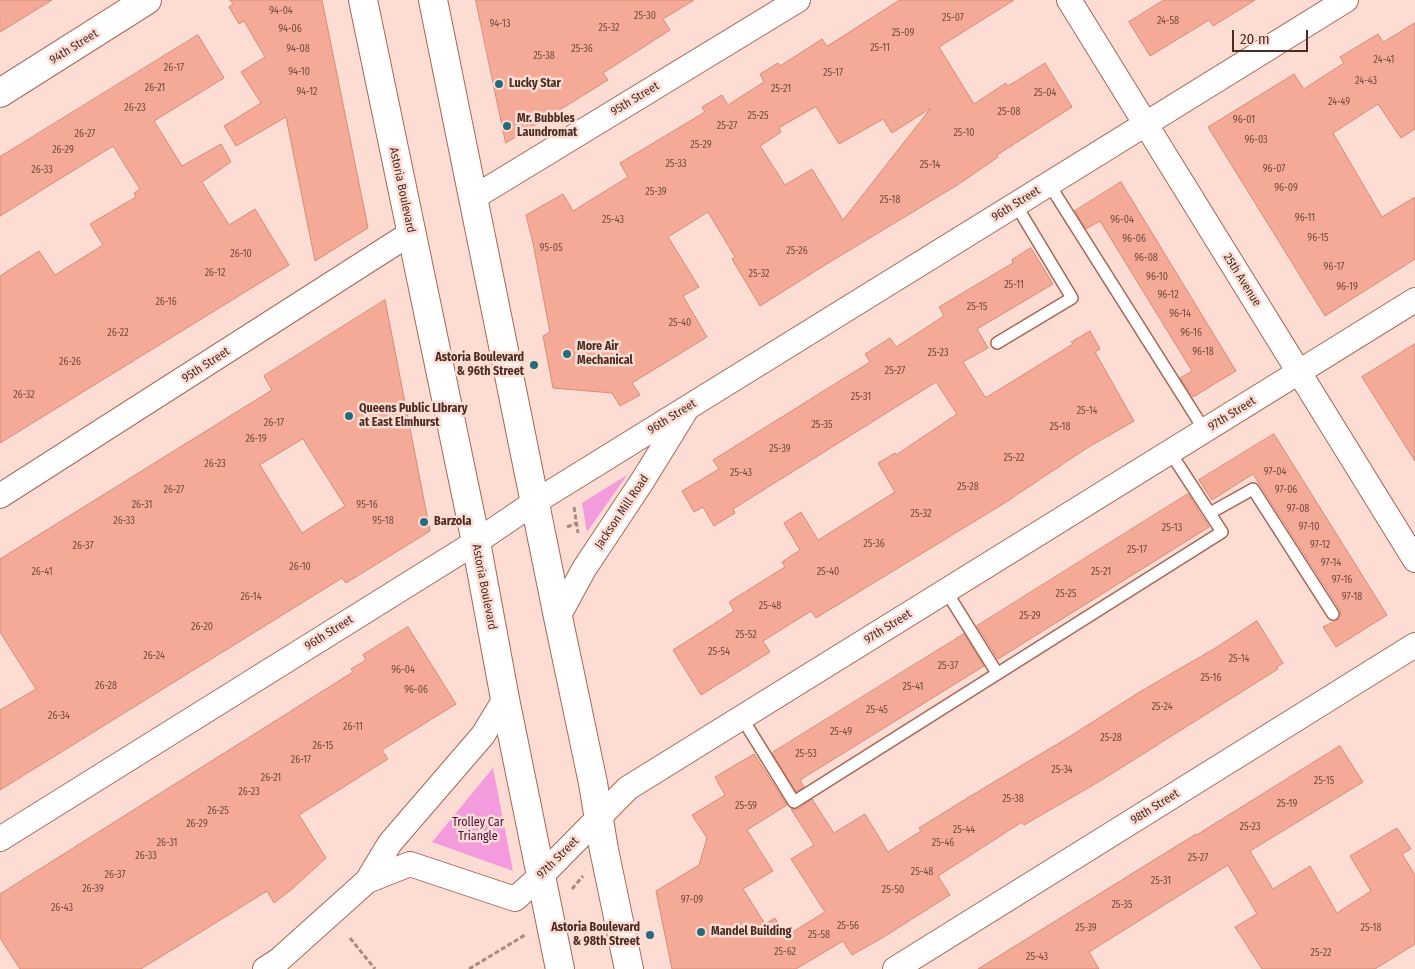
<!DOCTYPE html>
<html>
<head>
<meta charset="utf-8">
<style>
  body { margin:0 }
  #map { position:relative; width:1415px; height:969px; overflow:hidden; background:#fcdcd3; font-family:"Fira Sans Condensed",sans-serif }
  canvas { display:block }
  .scale { position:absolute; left:1232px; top:30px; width:76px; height:22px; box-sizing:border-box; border:2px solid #4a2c23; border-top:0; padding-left:6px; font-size:15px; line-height:18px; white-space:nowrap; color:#4a2c23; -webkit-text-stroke:4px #fcdcd3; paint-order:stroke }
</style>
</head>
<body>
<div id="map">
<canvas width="1415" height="969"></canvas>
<div class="scale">20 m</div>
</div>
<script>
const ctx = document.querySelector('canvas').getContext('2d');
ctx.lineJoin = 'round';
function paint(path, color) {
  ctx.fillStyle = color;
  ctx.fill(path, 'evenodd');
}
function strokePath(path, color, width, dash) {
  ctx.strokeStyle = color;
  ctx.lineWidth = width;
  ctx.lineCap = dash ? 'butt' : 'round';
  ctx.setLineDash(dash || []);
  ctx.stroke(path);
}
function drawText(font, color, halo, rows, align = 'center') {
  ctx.font = font + ' "Fira Sans Condensed",sans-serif';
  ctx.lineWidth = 5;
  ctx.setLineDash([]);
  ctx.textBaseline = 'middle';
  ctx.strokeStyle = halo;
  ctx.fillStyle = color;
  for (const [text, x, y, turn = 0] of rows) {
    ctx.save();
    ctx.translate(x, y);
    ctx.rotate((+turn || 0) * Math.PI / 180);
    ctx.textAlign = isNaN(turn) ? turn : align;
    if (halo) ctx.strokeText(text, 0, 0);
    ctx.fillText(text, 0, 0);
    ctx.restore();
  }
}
const green = new Path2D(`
  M 627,475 L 587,532 L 582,503 Z
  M 493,768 L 513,871 L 432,842 Z`);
const building = new Path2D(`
  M 0,0 L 52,0 L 0,32 Z
  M 230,0 L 322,0 L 368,228 L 315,261 L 286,117 L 236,146 L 224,126 L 261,103 L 241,72 L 265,57 L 244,21 L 239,24 L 229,7 L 233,4 Z
  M 476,0 L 694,0 L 663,19 L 670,30 L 603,73 L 608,80 L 506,143 Z
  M 900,0 L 1014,0 L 939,47 L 974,104 L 1006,83 L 1007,86 L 1015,82 L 1045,63 L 1072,107 L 997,155 L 998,157 L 959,184 L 825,265 L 760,306 L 732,259 L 735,257 L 708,212 L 668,237 L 699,287 L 683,296 L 707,337 L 632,383 L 640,395 L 620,406 L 612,393 L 553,388 L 543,336 L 550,332 L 533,243 L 526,215 L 563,194 L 573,211 L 628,177 L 620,163 L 705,112 L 702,107 L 722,95 L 728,105 L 764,82 L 760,74 L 778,63 L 780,66 L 822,39 L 827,46 ZM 816,107 L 839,144 L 883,119 L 892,133 L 931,108 L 843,220 L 812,169 L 785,185 L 760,146 L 781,132 L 779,128 Z
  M 1164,0 L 1255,0 L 1213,26 L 1209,20 L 1150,56 L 1129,22 Z
  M 1415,23 L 1415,129 L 1401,138 L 1378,104 L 1333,133 L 1382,217 L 1415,197 L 1415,259 L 1325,316 L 1208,127 L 1294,74 L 1304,89 L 1344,63 L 1340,57 L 1378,34 L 1383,42 Z
  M 198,35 L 224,78 L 154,121 L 182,166 L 221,144 L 231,162 L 202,182 L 229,225 L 255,209 L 289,265 L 0,443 L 0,276 L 39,251 L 55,275 L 103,245 L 90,224 L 136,197 L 134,193 L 140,189 L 113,146 L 0,216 L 0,157 Z
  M 1121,182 L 1236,371 L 1193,397 L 1180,378 L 1192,371 L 1100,221 L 1086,229 L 1075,211 Z
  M 1031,248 L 1053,284 L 977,329 L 988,348 L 963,362 L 985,397 L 987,397 L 1073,344 L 1071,342 L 1090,331 L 1100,349 L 1095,352 L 1134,421 L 1087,448 L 1003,504 L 816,618 L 811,611 L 763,641 L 770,652 L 701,695 L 673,650 L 734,611 L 729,602 L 785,567 L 782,562 L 800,550 L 784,523 L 801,512 L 818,540 L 820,539 L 895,492 L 878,463 L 895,453 L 896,455 L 957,414 L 936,382 L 733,509 L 735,513 L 714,526 L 703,507 L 694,512 L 682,491 L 719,469 L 713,460 L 870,362 L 865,354 L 890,338 L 896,347 L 944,316 L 939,307 L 1013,263 L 1012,260 Z
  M 385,300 L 430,531 L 346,583 L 342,578 L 0,790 L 0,710 L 36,689 L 0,632 L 0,559 L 272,390 L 264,376 ZM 303,439 L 345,506 L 302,533 L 260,465 Z
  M 1415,344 L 1415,461 L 1362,377 Z
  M 1274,434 L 1387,615 L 1336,647 L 1323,627 L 1337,620 L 1341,616 L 1340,610 L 1253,474 L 1212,500 L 1199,480 Z
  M 1188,494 L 1209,527 L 998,659 L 977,626 Z
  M 1257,621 L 1283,663 L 1277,667 L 1278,669 L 1100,781 L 1024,825 L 1022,822 L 938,876 L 950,895 L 882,938 L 852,955 L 843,941 L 796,969 L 672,969 L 656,891 L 699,865 L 707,838 L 692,815 L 725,795 L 715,777 L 754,754 L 787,805 L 747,830 L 773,871 L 743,889 L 765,924 L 775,918 L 786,936 L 825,912 L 791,859 L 814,845 L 791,809 L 798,809 L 812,799 L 834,833 L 865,814 L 888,852 L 921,831 L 919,828 L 969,797 L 1069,737 L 1138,693 L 1217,647 Z
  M 408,627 L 456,704 L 382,750 L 388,759 L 299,815 L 326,858 L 291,890 L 274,903 L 267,891 L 141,969 L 20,969 L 0,938 L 0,894 L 353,672 L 351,669 L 366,660 L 363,655 Z
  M 964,634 L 984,666 L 800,780 L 804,787 L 796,792 L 772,753 Z
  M 1340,746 L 1363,782 L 1250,851 L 1273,889 L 1310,866 L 1337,913 L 1371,891 L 1350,856 L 1397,828 L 1411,849 L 1402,854 L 1415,875 L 1415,944 L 1375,969 L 1262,969 L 1235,927 L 1257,914 L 1228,865 L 1089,952 L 1099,969 L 978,969 L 1196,834 L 1196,835 Z`);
const path = new Path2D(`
  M 574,507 L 578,533
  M 567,527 L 577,523
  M 572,889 L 583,876
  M 350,938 L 375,969
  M 469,969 L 525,935`);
const service = new Path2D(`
  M 1049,184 L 1205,431
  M 997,343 L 1072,298 L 1016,205
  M 1210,513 L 1253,489 L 1333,614
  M 946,591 L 997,673
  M 742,718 L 794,802 L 1222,532 L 1170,452`);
const minor = new Path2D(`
  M 1069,0 L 1415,560
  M 473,198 L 798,0
  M 0,496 L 411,233
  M 558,617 L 584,569 L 643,480 L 685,412
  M 0,839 L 476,542 L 535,502 L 1346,0
  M 367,881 L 410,864 L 515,899 L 542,875 L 628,788 L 1415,300
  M 265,969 L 279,960 L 367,881 L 390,843 L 483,735 L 505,699
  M 895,969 L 1415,645`);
const secondary = new Path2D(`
  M 0,93 L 147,0`);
const primary = new Path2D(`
  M 363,0 L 476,542 L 505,699 L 560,969
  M 433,0 L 558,617 L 593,783 L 604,850 L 629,969`);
const markers = [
  [499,84,5,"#266b7b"],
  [507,126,5,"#266b7b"],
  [567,354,5,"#266b7b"],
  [534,365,5,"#266b7b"],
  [349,416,5,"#266b7b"],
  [424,522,5,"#266b7b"],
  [701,932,5,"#266b7b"],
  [650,935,5,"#266b7b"]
];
const numberNames = [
  ["94-04",281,11],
  ["25-30",645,16],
  ["25-07",953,18],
  ["24-58",1168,21],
  ["94-13",500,24],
  ["25-32",609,28],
  ["94-06",290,29],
  ["25-09",903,33],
  ["25-11",880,48],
  ["94-08",298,49],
  ["25-36",582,49],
  ["25-38",544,56],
  ["24-41",1384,60],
  ["26-17",174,68],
  ["94-10",299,72],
  ["25-17",833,73],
  ["24-43",1366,81],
  ["26-21",155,88],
  ["25-21",781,89],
  ["94-12",307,92],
  ["25-04",1045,93],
  ["24-49",1339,102],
  ["26-23",135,108],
  ["25-08",1009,112],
  ["25-25",758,116],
  ["96-01",1244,120],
  ["25-27",727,126],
  ["25-10",964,133],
  ["26-27",85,134],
  ["96-03",1256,140],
  ["25-29",701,145],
  ["26-29",63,150],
  ["25-33",676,164],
  ["25-14",930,165],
  ["96-07",1274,169],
  ["26-33",42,170],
  ["96-09",1286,188],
  ["25-39",656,192],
  ["25-18",890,200],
  ["96-11",1305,218],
  ["25-43",613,220],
  ["96-04",1122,220],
  ["96-15",1318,238],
  ["96-06",1134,239],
  ["95-05",551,248],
  ["25-26",797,251],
  ["26-10",241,254],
  ["96-08",1146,258],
  ["96-17",1334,267],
  ["26-12",215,273],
  ["25-32",759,274],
  ["96-10",1157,277],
  ["25-11",1014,285],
  ["96-19",1347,287],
  ["96-12",1168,295],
  ["26-16",166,302],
  ["25-15",977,307],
  ["96-14",1180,314],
  ["25-40",680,323],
  ["26-22",118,333],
  ["96-16",1191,333],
  ["96-18",1203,352],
  ["25-23",938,353],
  ["26-26",70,362],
  ["25-27",895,371],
  ["26-32",24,395],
  ["25-31",861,397],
  ["25-14",1087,411],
  ["26-17",274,423],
  ["25-35",822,425],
  ["25-18",1060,427],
  ["26-19",256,439],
  ["25-39",780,449],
  ["25-22",1014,458],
  ["26-23",215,464],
  ["97-04",1275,472],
  ["25-43",741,473],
  ["25-28",968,487],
  ["26-27",174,490],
  ["97-06",1286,490],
  ["26-31",142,505],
  ["95-16",367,505],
  ["97-08",1298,509],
  ["25-32",921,514],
  ["26-33",124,521],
  ["95-18",383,521],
  ["97-10",1309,527],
  ["25-13",1172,528],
  ["25-36",874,544],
  ["97-12",1320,545],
  ["26-37",83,546],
  ["25-17",1137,550],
  ["97-14",1331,563],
  ["26-10",300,567],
  ["26-41",42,572],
  ["25-40",828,572],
  ["25-21",1101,572],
  ["97-16",1342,580],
  ["25-25",1066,594],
  ["26-14",251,597],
  ["97-18",1352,597],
  ["25-48",770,606],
  ["25-29",1030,616],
  ["26-20",202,627],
  ["25-52",746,635],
  ["25-54",719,652],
  ["26-24",154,656],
  ["25-14",1239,659],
  ["25-37",948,666],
  ["96-04",403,670],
  ["25-16",1211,678],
  ["26-28",106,686],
  ["25-41",913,687],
  ["96-06",416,690],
  ["25-24",1162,707],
  ["25-45",877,710],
  ["26-34",59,716],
  ["26-11",353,727],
  ["25-49",841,732],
  ["25-28",1111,738],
  ["26-15",323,746],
  ["25-53",806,754],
  ["26-17",301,760],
  ["25-34",1062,770],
  ["26-21",271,778],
  ["25-15",1324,781],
  ["26-23",249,792],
  ["25-38",1013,799],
  ["25-19",1287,804],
  ["25-59",746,806],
  ["26-25",218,811],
  ["26-29",197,824],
  ["25-23",1250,827],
  ["25-44",964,830],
  ["26-31",167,843],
  ["25-46",943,843],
  ["26-33",146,856],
  ["25-27",1198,858],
  ["25-48",922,872],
  ["26-37",115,875],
  ["25-31",1161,881],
  ["26-39",93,889],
  ["25-50",893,890],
  ["97-09",692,900],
  ["25-35",1122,905],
  ["26-43",62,908],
  ["25-56",848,926],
  ["25-39",1086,928],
  ["25-18",1371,928],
  ["25-58",819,935],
  ["25-62",785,952],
  ["25-22",1321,953],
  ["25-43",1037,957]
];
const streetNames = [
  ["94th Street",74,47,-32],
  ["95th Street",635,99,-31],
  ["Astoria Boulevard",402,190,78],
  ["96th Street",1016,204,-32],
  ["25th Avenue",1242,280,58],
  ["95th Street",206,365,-33],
  ["97th Street",1232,414,-32],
  ["96th Street",672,417,-32],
  ["Jackson Mill Road",622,512,-56],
  ["Astoria Boulevard",484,587,79],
  ["97th Street",888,627,-32],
  ["96th Street",329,633,-32],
  ["98th Street",1155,807,-32],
  ["97th Street",558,858,-45]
];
const poiNames = [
  ["Lucky Star",509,84],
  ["Mr. Bubbles",517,119],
  ["Laundromat",517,133],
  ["More Air",577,347],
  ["Mechanical",577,361],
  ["Astoria Boulevard",524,358,"right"],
  ["& 96th Street",524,372,"right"],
  ["Queens Public LIbrary",359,409],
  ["at East Elmhurst",359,423],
  ["Barzola",434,522],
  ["Astoria Boulevard",640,928,"right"],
  ["& 98th Street",640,942,"right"],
  ["Mandel Building",711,932]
];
const parkNames = [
  ["Trolley Car",478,823],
  ["Triangle",478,837]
];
paint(green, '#f39bdd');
paint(building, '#f4aa96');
strokePath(building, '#d48c77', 1);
strokePath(service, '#aa6652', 14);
strokePath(minor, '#aa6652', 26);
strokePath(secondary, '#aa6652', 30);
strokePath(primary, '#aa6652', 30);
strokePath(path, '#a98a81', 3, [5, 2.5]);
strokePath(service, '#fff', 11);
strokePath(minor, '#fff', 24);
strokePath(secondary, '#fff', 28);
strokePath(primary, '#fff', 28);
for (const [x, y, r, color] of markers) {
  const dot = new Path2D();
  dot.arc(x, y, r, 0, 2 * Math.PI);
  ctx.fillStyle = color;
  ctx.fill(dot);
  strokePath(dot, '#fcdcd3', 2);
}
drawText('10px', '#744c40', null, numberNames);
drawText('12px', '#4a2c23', '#fcdcd3', streetNames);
drawText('bold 12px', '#4a2c23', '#fcdcd3', poiNames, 'left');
drawText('12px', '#4a0d3f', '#fcdcd3', parkNames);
</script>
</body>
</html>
